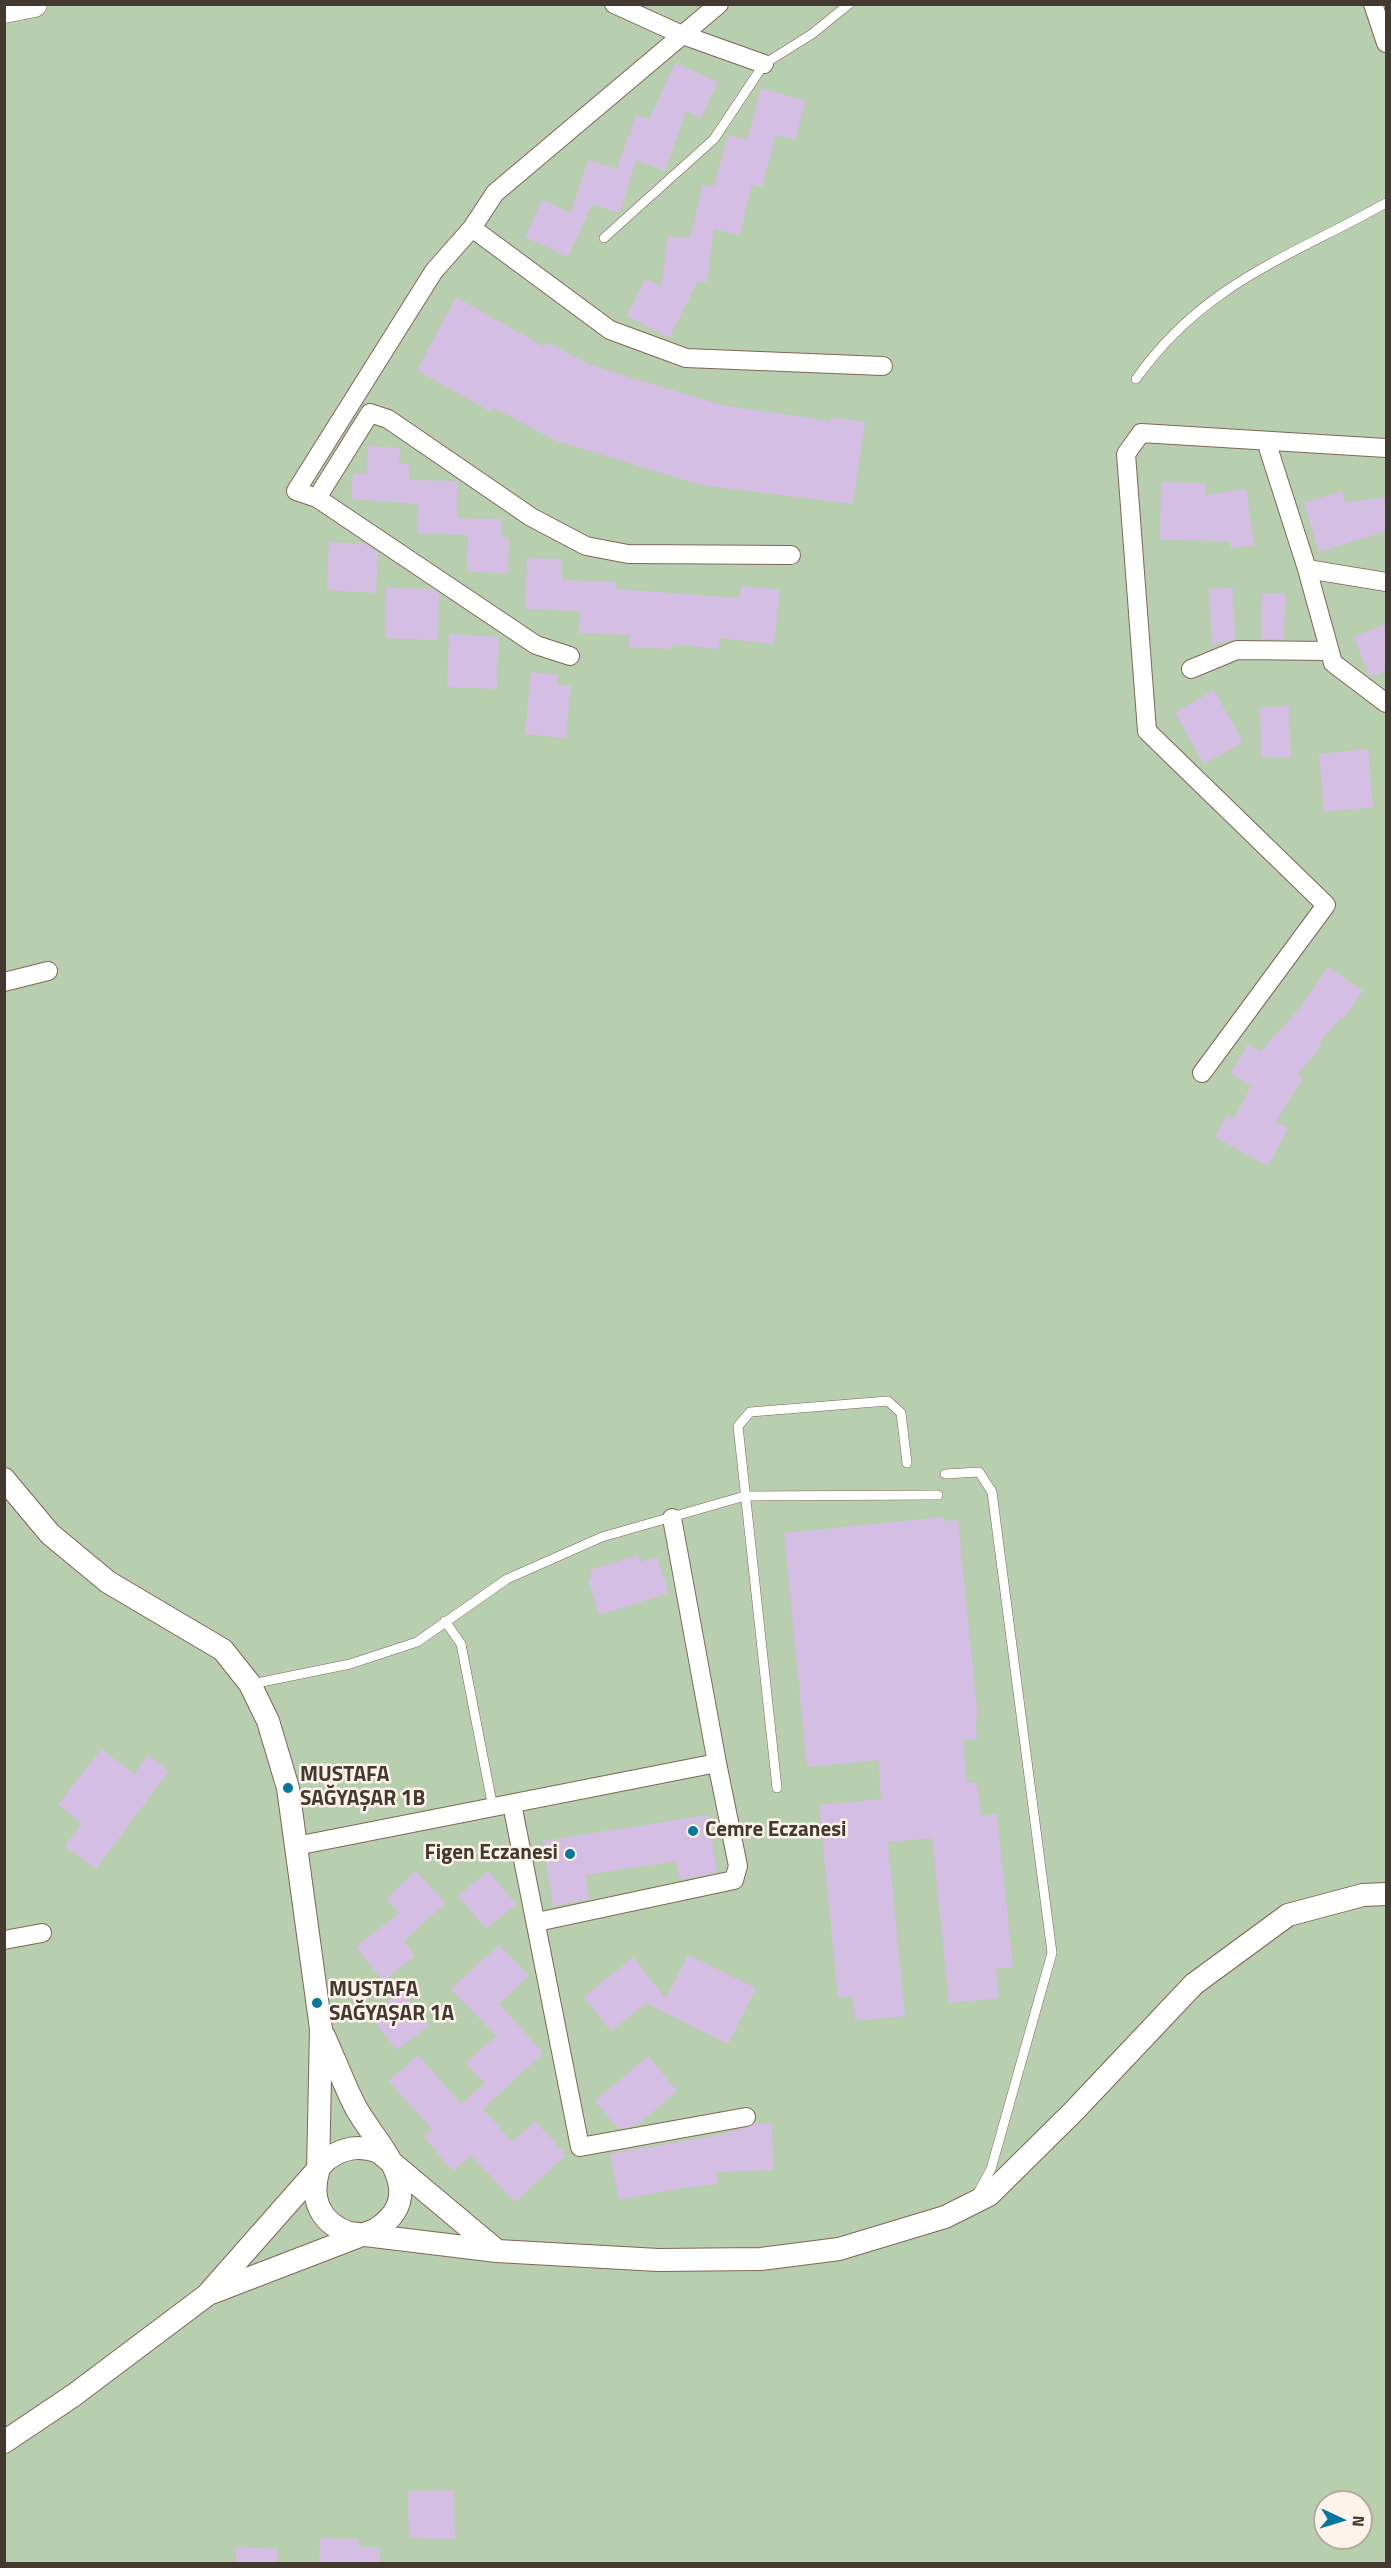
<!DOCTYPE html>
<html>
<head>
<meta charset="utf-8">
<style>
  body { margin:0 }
  #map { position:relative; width:1391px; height:2568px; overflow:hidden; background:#fdf3ea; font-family:"Titillium Web",sans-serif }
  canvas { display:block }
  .frame { position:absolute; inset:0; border:6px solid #433930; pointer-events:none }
  .north { position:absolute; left:1313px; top:2490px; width:60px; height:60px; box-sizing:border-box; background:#fdf3ea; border:2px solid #b3a9a0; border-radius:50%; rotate:94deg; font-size:16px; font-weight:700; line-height:24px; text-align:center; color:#433930 }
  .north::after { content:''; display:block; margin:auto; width:21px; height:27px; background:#0377a0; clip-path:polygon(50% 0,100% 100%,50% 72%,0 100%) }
</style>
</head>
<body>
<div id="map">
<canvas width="1391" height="2568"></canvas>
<div class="frame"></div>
<div class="north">N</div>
</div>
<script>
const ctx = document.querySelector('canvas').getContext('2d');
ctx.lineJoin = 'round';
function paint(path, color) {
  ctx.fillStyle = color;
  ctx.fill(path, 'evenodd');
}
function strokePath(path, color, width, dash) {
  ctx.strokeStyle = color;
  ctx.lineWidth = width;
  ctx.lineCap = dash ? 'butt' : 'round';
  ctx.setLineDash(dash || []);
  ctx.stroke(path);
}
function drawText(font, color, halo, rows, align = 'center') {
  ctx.font = font + ' "Titillium Web",sans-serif';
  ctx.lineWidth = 5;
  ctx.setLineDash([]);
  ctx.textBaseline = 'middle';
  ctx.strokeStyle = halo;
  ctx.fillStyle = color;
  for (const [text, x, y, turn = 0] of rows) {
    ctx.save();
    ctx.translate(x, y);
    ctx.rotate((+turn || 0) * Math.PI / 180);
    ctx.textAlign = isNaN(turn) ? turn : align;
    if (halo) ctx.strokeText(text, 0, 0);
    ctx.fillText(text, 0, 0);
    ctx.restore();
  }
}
const green = new Path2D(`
  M 5,5 L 1386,5 L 1386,2563 L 5,2564 ZM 1325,2502 L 1361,2502 L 1361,2538 L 1325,2538 Z`);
const building = new Path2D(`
  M 675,63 L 718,82 L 701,118 L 686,111 L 665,171 L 636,160 L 620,213 L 592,204 L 568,257 L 525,237 L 542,200 L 571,213 L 588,160 L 617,169 L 636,115 L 649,119 L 648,122 Z
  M 761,88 L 806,101 L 795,140 L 776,135 L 762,187 L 752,184 L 740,235 L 714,229 L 707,282 L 698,281 L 669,338 L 627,316 L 645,279 L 661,287 L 668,236 L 690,238 L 703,184 L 714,187 L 728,135 L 747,140 Z
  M 456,297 L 544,347 L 547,342 L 586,363 L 635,379 L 721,405 L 831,421 L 831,417 L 865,422 L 853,504 L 701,485 L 554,440 L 493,407 L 491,412 L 417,370 Z
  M 368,446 L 400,448 L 399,463 L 410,464 L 409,480 L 458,481 L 457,518 L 501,519 L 501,537 L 509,537 L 508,573 L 467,572 L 468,535 L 417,533 L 418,504 L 351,499 L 353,473 L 366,474 Z
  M 1161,482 L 1206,483 L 1205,495 L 1246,489 L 1254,545 L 1231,548 L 1230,541 L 1160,540 Z
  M 1342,491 L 1345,503 L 1386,497 L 1386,531 L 1319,552 L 1304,503 Z
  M 329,542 L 365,544 L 378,553 L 376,593 L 327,590 Z
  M 527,558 L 562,559 L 562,580 L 616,582 L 616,589 L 740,598 L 741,586 L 780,590 L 774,644 L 720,638 L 719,649 L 673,644 L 672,649 L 629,647 L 630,635 L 579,633 L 580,611 L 525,609 Z
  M 386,588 L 433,589 L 439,593 L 438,640 L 385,638 Z
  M 1233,588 L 1235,639 L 1212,645 L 1209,589 Z
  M 1262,593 L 1285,593 L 1284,639 L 1261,639 Z
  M 1386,624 L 1386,671 L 1370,677 L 1354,637 Z
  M 449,634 L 499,637 L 497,689 L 447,687 Z
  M 531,672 L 558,675 L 557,685 L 571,686 L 566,738 L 525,734 Z
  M 1214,690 L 1243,742 L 1204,764 L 1175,713 Z
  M 1289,706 L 1291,757 L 1261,757 L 1260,707 Z
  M 1368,749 L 1373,807 L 1324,812 L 1319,754 Z
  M 1328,967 L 1363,991 L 1343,1019 L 1341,1017 L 1319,1043 L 1322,1046 L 1297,1075 L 1303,1078 L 1276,1122 L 1288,1128 L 1268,1166 L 1215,1137 L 1227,1115 L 1234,1119 L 1251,1086 L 1230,1073 L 1248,1044 L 1260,1052 L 1299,1009 Z
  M 944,1517 L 944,1521 L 958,1520 L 978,1719 L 975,1719 L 977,1739 L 963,1740 L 967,1783 L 977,1782 L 981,1816 L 997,1814 L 1013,1967 L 996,1968 L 999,1998 L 949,2003 L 932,1838 L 888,1842 L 905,2016 L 855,2021 L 853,1997 L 838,1998 L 819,1805 L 881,1799 L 878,1760 L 807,1767 L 784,1533 Z
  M 638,1555 L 640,1562 L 657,1557 L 669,1593 L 599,1615 L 588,1579 L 592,1578 L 590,1570 Z
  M 101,1749 L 134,1774 L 148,1755 L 169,1771 L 96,1869 L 65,1846 L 82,1823 L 58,1805 Z
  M 708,1815 L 717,1872 L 679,1880 L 676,1861 L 586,1875 L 589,1899 L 553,1906 L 543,1841 Z
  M 416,1871 L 445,1903 L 404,1941 L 415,1956 L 383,1981 L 356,1947 L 399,1913 L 386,1899 Z
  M 488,1871 L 516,1904 L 486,1929 L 458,1896 Z
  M 499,1945 L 529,1976 L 499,2004 L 543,2053 L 483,2109 L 512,2142 L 535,2121 L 566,2155 L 515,2202 L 471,2155 L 453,2171 L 424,2137 L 432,2129 L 389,2081 L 418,2055 L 461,2104 L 485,2083 L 466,2063 L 496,2036 L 451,1989 Z
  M 688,1955 L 756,1988 L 728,2044 L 646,2003 L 611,2031 L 584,1997 L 633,1957 L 666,1999 Z
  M 402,1991 L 429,2025 L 397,2050 L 370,2016 Z
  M 648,2056 L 677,2091 L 637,2125 L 619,2129 L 595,2101 Z
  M 772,2123 L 773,2170 L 716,2172 L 718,2184 L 676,2189 L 619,2200 L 610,2154 L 725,2134 L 755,2124 Z
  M 454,2490 L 455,2539 L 409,2538 L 408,2491 Z
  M 320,2538 L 359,2539 L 359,2547 L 380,2547 L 380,2564 L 319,2564 Z
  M 236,2547 L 278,2549 L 277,2564 L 236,2564 Z`);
const service = new Path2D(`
  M 604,238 L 714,139 L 764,64 L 812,34 L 849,4
  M 1136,379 C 1204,283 1288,258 1386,203
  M 945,1474 L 979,1472 L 992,1492 L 1052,1953 L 991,2169 L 977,2195
  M 445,1621 L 461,1644 L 493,1808
  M 252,1684 L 350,1664 L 417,1642 L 507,1579 L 602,1537 L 745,1496 L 938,1495
  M 777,1788 L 738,1426 L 750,1412 L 888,1401 L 901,1413 L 907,1463`);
const minor = new Path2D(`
  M 614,4 L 680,34 L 764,64
  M 1373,4 L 1386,43
  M 472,228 L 610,330 L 686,358 L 883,366
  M 1266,441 L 1307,569 L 1333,663 L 1386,703
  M 317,498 L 370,413 L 388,419 L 531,517 L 586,546 L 628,554 L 791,555
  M 1307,569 L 1386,582
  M 570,656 L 536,645 L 317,498 L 296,491 L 434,271 L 472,228 L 495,193 L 719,4
  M 1191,669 L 1237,650 L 1328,651
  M 4,982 L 48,971
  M 1202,1073 L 1326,905 L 1147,731 L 1126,454 L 1141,433 L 1386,448
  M 512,1804 L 580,2147 L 746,2117
  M 296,1846 L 717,1763 L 672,1518
  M 537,1922 L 734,1880 L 738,1866 L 717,1763
  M 4,1940 L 42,1933`);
const tertiary = new Path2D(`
  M 4,1479 L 50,1534 L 108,1582 L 223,1650 L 250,1684 L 268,1721 L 288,1788 L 321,2029 L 318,2172 C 310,2200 321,2223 349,2233 L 497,2251 L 658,2260 L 761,2259 L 839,2249 L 945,2217 L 989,2195 L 1073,2112 L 1194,1984 L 1288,1915 L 1363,1895 L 1386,1894
  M 211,2293 L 375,2230 C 432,2194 378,2147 356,2108 C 344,2085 335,2060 324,2036
  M 4,2442 L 74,2395 L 207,2295 L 326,2160 C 344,2147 359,2145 379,2152 L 496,2250`);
const secondary = new Path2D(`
  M 4,10 L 34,4`);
const markers = [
  [288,1788,6,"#0377a0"],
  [693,1831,6,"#0377a0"],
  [570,1854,6,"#0377a0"],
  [317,2003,6,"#0377a0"]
];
const poiNames = [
  ["MUSTAFA",300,1776],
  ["SAĞYAŞAR 1B",300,1800],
  ["Cemre Eczanesi",705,1831],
  ["Figen Eczanesi",558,1854,"right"],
  ["MUSTAFA",329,1991],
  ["SAĞYAŞAR 1A",329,2015]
];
paint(green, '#b7cfaf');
paint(building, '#d5bee3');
strokePath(service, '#7e6755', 10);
strokePath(minor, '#7e6755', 20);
strokePath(tertiary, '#7e6755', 24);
strokePath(secondary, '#7e6755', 27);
strokePath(service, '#fff', 9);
strokePath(minor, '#fff', 18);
strokePath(tertiary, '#fff', 22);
strokePath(secondary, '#fff', 26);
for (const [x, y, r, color] of markers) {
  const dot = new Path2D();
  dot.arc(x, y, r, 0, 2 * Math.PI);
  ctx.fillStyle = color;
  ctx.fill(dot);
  strokePath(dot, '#fdf3ea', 2);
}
drawText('bold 21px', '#433930', '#fdf3ea', poiNames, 'left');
</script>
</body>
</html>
